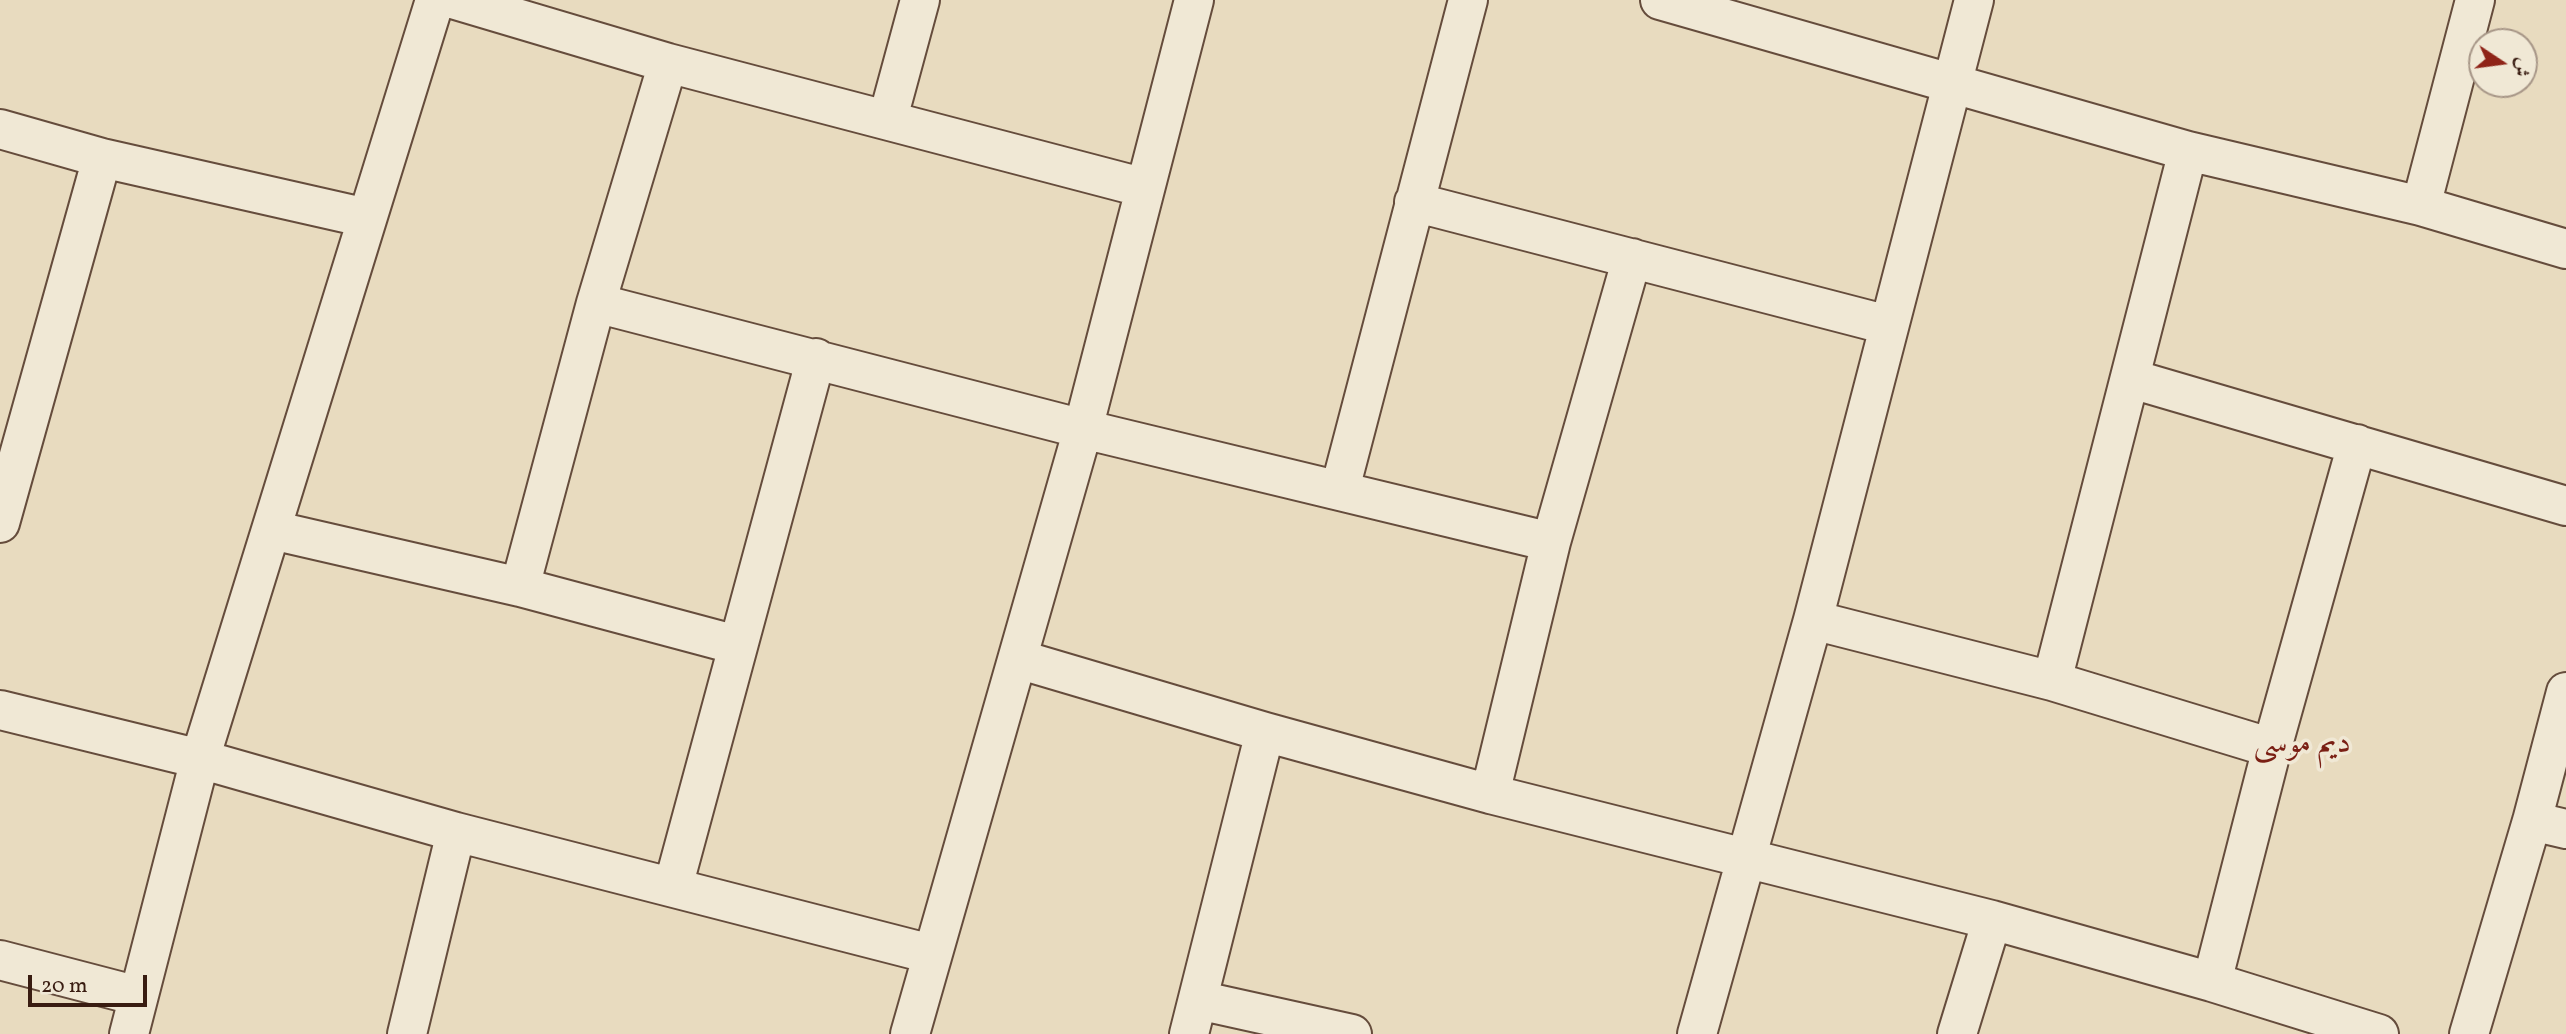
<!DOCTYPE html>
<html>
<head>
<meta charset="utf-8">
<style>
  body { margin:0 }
  #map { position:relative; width:2566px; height:1034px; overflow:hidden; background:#e8dbbf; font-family:Vollkorn,Amiri,serif }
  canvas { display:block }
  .north { position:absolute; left:2468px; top:28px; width:70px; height:70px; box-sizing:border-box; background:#f0e8d5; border:2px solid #a79687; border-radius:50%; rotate:103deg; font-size:19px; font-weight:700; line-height:28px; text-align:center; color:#391c11 }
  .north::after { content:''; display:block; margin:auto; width:24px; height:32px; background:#8f2418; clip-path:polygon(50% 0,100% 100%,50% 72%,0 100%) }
  .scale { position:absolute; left:28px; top:975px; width:119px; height:32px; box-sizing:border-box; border:4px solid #391c11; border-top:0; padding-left:9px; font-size:21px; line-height:24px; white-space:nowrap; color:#391c11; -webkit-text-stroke:5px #f0e8d5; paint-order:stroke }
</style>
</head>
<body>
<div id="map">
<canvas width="2566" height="1034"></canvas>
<div class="north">ش</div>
<div class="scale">20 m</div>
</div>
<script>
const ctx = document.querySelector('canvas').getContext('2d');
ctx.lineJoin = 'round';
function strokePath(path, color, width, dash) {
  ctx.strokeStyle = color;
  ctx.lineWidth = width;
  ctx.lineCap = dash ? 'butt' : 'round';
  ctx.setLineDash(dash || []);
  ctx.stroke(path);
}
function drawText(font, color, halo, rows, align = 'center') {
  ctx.font = font + ' Vollkorn,Amiri,serif';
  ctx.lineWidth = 7;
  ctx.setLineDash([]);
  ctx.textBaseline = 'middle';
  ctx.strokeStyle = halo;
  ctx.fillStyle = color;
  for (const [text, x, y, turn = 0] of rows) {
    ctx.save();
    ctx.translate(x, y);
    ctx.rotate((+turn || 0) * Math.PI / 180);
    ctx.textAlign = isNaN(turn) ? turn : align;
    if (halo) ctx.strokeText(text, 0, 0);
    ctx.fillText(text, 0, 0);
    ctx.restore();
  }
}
const minor = new Path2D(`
  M 456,0 L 668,63 L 1145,188
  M 1660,0 L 2188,151 L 2421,206 L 2566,249
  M 888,118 L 920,0
  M 0,129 L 102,158 L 367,218
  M 1414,202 L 1888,325
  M 2421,206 L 2475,0
  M 596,303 L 1083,429 L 1551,542
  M 2132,379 L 2566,506
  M 1340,489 L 1468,0
  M 0,523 L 102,158
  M 272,530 L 520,587 L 737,645
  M 520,587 L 596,303 L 668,63
  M 1813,620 L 2052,681 L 2272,748
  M 1018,659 L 1265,732 L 1490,794 L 1992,920 L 2212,982 L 2379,1034
  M 2052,681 L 2188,151
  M 0,710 L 200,759 L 456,832 L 931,954
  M 1490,794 L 1551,542 L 1632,258
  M 2532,821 L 2566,829
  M 673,887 L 816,358
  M 0,960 L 138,996
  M 2212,982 L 2272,748 L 2357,444
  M 1198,1000 L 1352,1034
  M 129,1034 L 200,759 L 435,0
  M 407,1034 L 456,832
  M 910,1034 L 1083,429 L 1194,0
  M 1189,1034 L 1265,732
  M 1697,1034 L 1813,620 L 1974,0
  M 1957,1034 L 1992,920
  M 2469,1034 L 2532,821 L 2566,692`);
const quarterNames = [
  ["ديم موسى",2302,746]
];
strokePath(minor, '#654c3c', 42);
strokePath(minor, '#f0e8d5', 38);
drawText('32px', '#7a1f14', '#f0e8d5', quarterNames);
</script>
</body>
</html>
